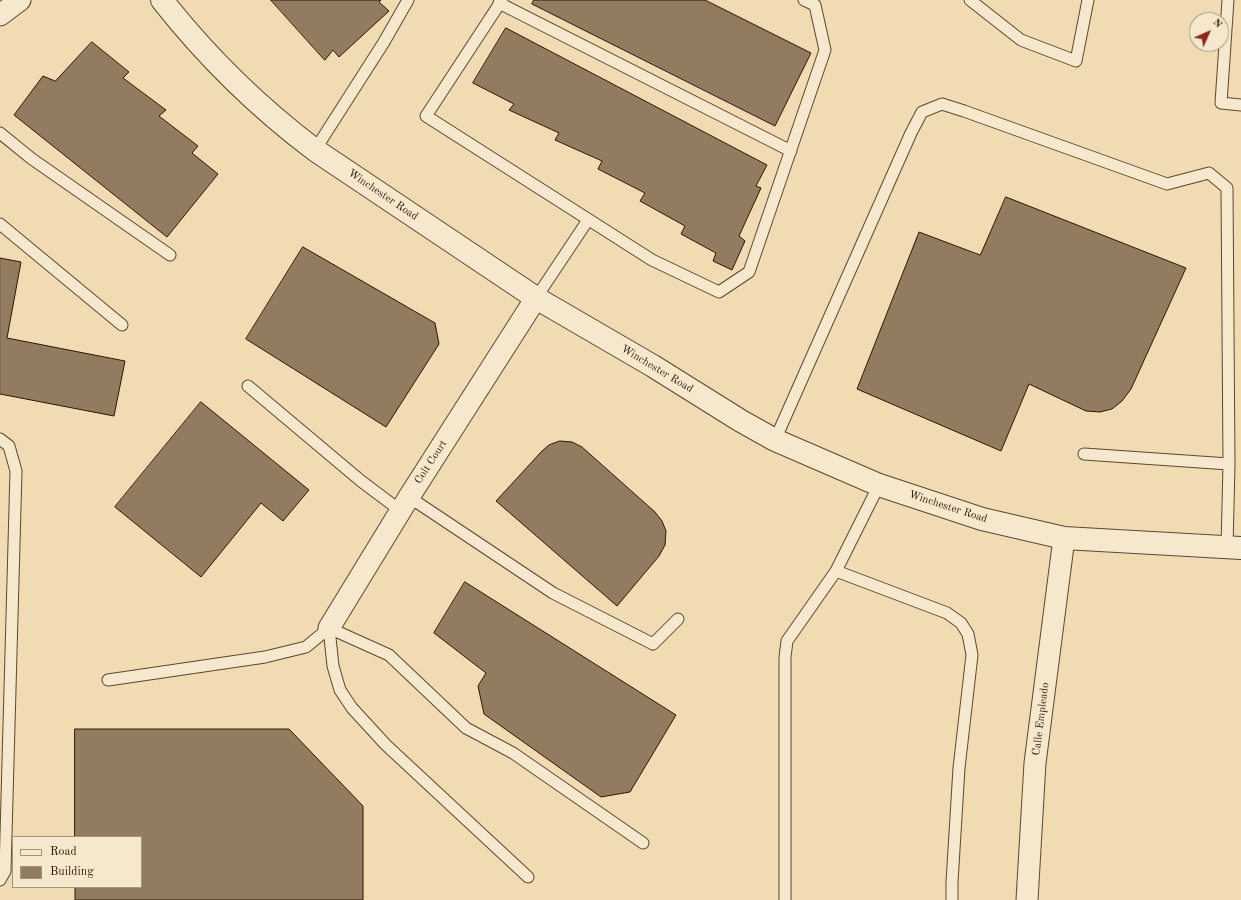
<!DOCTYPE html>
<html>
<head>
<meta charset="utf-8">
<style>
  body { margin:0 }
  #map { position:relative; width:1241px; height:900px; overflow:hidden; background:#f0dbb2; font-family:"Old Standard TT",serif }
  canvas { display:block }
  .legend { position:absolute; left:12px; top:836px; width:130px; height:52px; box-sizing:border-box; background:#f5e8cd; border:1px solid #a5947d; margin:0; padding:5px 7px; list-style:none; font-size:12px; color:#2c1606 }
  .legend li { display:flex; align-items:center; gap:8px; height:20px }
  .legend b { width:20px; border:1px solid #a5947d }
  .north { position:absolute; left:1189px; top:12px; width:40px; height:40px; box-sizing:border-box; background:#f5e8cd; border:1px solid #a5947d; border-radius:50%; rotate:45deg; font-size:11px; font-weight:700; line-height:16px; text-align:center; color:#2c1606 }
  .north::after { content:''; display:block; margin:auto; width:14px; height:18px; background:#8f2418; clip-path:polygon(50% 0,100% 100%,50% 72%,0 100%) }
</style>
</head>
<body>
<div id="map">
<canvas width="1241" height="900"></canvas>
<ul class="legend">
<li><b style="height:5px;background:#f5e8cd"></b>Road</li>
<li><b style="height:11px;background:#927c5f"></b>Building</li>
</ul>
<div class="north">N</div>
</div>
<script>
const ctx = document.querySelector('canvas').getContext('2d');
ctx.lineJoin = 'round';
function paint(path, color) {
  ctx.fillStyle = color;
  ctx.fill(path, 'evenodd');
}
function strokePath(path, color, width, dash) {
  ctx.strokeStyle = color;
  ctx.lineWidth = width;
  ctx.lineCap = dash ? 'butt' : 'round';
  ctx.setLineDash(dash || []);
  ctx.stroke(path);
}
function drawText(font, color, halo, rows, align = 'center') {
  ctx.font = font + ' "Old Standard TT",serif';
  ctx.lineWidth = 3;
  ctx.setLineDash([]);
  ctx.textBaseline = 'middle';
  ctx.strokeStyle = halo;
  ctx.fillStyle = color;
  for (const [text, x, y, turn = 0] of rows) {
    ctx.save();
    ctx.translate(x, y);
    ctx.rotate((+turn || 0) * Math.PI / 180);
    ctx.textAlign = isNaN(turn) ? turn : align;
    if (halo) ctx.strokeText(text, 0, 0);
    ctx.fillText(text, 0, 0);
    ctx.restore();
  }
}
const building = new Path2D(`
  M 271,0 L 381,0 L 379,2 L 389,11 L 339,57 L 333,50 L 325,60 Z
  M 534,0 L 705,0 L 811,53 L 775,126 L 532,4 Z
  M 506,28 L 767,165 L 756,186 L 761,188 L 739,236 L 745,241 L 732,270 L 713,261 L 716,253 L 681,234 L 685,226 L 640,201 L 645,193 L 598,169 L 602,161 L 555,140 L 559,133 L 509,110 L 514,104 L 473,83 Z
  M 92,42 L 129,72 L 123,78 L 166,110 L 159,116 L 198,146 L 192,153 L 218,174 L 167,237 L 14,115 L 43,76 L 55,81 Z
  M 1006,197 L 1186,268 L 1131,389 L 1122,401 L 1112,409 L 1100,412 L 1086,411 L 1029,384 L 1001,451 L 857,389 L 919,232 L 980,255 Z
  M 303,247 L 435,323 L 439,344 L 386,427 L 246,339 Z
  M 0,258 L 21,262 L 7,338 L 125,361 L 114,416 L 0,394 Z
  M 201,402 L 309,490 L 283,521 L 261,503 L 201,577 L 115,507 Z
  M 560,441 L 572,442 L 582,447 L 655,512 L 662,521 L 666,531 L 665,545 L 659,556 L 617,606 L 496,501 L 542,451 L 549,445 Z
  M 465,582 L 676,715 L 630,792 L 601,797 L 484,714 L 478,686 L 486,673 L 434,633 Z
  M 75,729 L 289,729 L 363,806 L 363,900 L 75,900 L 75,887 L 141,887 L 141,837 L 75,837 Z`);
const service = new Path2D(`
  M 502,0 L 426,116 L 652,260 L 719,292 L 749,272 L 825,50 L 815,5 L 804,0
  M 970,0 L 1021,40 L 1076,61 L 1088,0
  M 1228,0 L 1221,103 L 1241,105
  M 499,3 L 791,151
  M 0,133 L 32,159 L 170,255
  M 315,150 L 384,42 L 408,0
  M 0,224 L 122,325
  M 536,298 L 588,220
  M 248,386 L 361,481 L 401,511
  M 0,439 L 9,446 L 16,471 L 5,871 L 0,880
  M 775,440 L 911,133 L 922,112 L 942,104 L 964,111 L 1167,184 L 1209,173 L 1227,188 L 1229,464 L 1084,454
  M 409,497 L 553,593 L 653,644 L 678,619
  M 1227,548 L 1229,464
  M 836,571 L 947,613 L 961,623 L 968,634 L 972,655 L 959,768 L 952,882 L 952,900
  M 329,628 L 389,655 L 466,728 L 513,753 L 643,843
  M 329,628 L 333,666 L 340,690 L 352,708 L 386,745 L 528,877
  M 108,680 L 265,657 L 306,647 L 329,628
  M 785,900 L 785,657 L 787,641 L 836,571 L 879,485`);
const minor = new Path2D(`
  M 0,15 L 20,0
  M 329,628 L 409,497 L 536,298
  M 1027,900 L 1035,763 L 1064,538`);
const tertiary = new Path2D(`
  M 162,0 C 206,56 258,107 315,150 L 536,298 L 653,366 L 741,421 L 775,440 L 879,485 L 982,519 L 1064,538 L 1241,548`);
const streetNames = [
  ["Winchester Road",383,195,34],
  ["Winchester Road",657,369,31],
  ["Colt Court",431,462,-57],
  ["Winchester Road",948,507,18],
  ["Calle Empleado",1041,719,-83]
];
paint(building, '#927c5f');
strokePath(building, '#2c1606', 1);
strokePath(service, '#5d4731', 13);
strokePath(minor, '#5d4731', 23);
strokePath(tertiary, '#5d4731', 24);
strokePath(service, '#f5e8cd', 11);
strokePath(minor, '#f5e8cd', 21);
strokePath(tertiary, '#f5e8cd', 22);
drawText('11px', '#2c1606', '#f5e8cd', streetNames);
</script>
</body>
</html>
